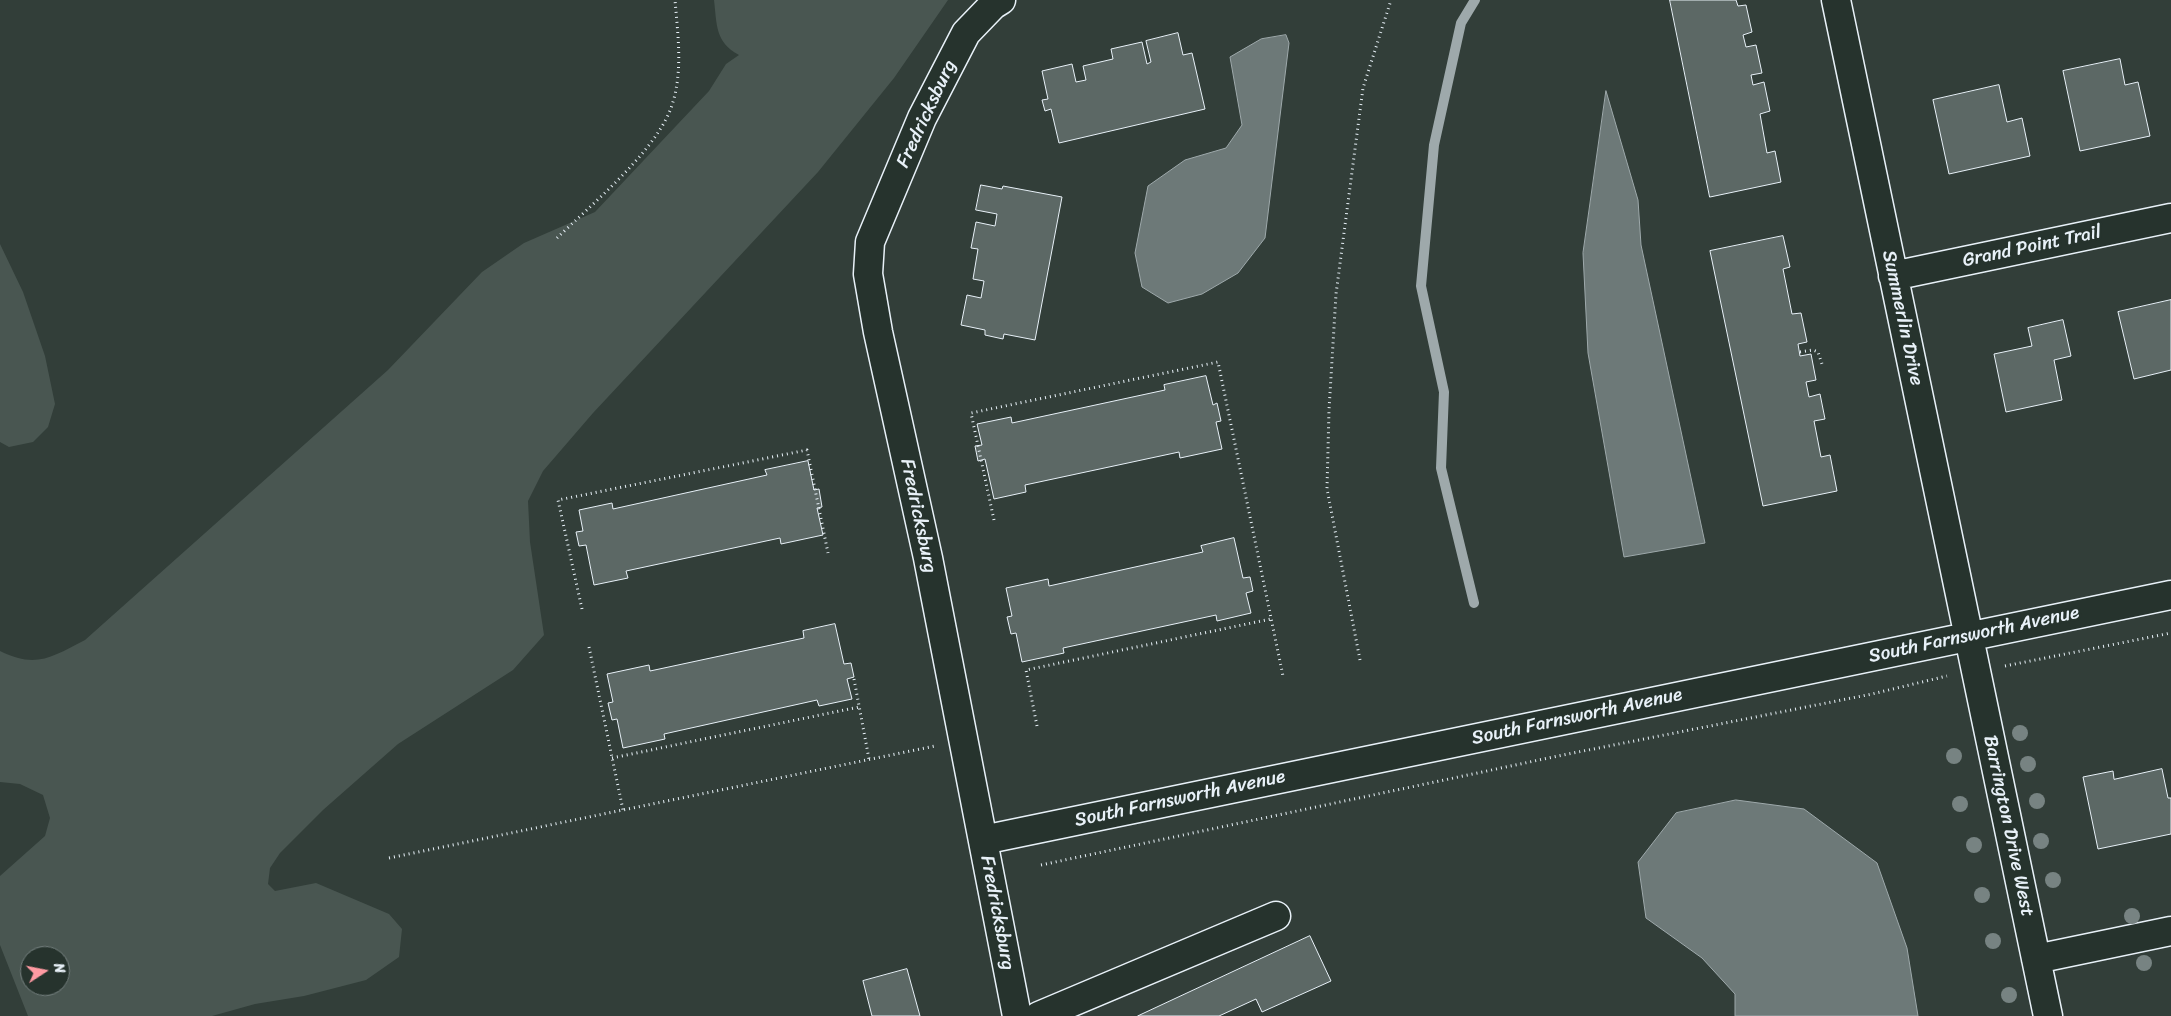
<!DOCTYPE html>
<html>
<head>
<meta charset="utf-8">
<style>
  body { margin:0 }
  #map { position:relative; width:2171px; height:1016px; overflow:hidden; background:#323e39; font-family:Sriracha,sans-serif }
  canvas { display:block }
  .north { position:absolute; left:20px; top:946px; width:50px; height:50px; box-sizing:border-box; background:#26332d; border:1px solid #747f7e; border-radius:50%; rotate:79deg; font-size:14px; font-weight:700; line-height:20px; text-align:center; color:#e8f1f8 }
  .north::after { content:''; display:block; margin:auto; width:18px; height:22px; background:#ff9aa2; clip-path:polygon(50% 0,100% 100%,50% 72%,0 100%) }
</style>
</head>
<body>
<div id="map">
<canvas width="2171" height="1016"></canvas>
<div class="north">N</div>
</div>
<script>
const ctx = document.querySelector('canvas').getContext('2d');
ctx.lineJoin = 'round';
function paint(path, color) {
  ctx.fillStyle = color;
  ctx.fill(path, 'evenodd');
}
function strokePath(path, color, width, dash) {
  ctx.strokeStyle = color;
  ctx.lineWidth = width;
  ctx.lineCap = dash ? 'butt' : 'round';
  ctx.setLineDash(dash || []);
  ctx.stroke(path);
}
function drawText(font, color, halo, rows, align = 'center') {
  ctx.font = font + ' Sriracha,sans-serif';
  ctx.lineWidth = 5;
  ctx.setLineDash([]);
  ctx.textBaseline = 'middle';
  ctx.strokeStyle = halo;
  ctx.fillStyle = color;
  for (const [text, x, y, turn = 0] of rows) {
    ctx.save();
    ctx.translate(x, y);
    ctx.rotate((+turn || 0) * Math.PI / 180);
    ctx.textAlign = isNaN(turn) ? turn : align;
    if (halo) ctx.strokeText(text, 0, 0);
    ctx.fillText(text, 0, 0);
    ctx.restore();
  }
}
const green = new Path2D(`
  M 714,0 L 948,0 L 894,78 L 818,172 L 593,413 L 543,471 L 528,501 L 530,542 L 544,635 L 513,670 L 398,744 L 323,810 L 280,853 L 270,868 L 268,884 L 275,891 L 316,883 L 389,914 L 402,929 L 399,957 L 366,980 L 304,996 L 255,1004 L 212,1016 L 28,1016 L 0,945 L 0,876 L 45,836 L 50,818 L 43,795 L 20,784 L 0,782 L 0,651 C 36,669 52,657 85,640 L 388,370 L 482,272 L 524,243 L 595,212 L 709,91 L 726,64 L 739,55 C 715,42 717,25 714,0 ZM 30,956 L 60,956 L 60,986 L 30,986 Z
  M 0,244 L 23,292 L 45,356 L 55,404 L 48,427 L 33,442 L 9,447 L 0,442 Z`);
const water = new Path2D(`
  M 1286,35 L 1289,43 L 1265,238 L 1238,273 L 1202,294 L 1168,303 L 1142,287 L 1135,253 L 1148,186 L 1185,160 L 1226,148 L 1242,125 L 1230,57 L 1261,39 Z
  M 1606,91 L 1638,200 L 1641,245 L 1705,543 L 1624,557 L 1588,353 L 1583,253 Z
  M 1736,800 L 1804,809 L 1877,863 L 1907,948 L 1918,1016 L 1735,1016 L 1735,994 L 1702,958 L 1646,918 L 1638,862 L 1676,813 Z`);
const stream = new Path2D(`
  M 1474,603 L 1441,468 L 1444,392 L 1421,286 L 1434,145 L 1461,23 L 1475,0`);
const building = new Path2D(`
  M 1670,0 L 1736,0 L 1738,6 L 1746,5 L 1752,32 L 1743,35 L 1746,47 L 1756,45 L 1762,73 L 1751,75 L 1753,85 L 1764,82 L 1770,111 L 1760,114 L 1767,153 L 1775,151 L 1781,182 L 1710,197 Z
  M 1178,33 L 1183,55 L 1192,53 L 1205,109 L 1059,143 L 1051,109 L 1045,111 L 1042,100 L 1048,99 L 1042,71 L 1072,64 L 1076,82 L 1086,80 L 1083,66 L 1113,59 L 1111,49 L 1142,42 L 1147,64 L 1151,62 L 1146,41 Z
  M 2120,59 L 2125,85 L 2138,82 L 2150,136 L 2080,151 L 2063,71 Z
  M 1999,85 L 2007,122 L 2022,118 L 2030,156 L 1949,174 L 1933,100 Z
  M 981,185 L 1002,189 L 1003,186 L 1062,197 L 1035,340 L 1004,334 L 1003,339 L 985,335 L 985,330 L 961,325 L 967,295 L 981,298 L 984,281 L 973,279 L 978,249 L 971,248 L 976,222 L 995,226 L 997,214 L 976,210 Z
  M 1783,236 L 1790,267 L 1783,269 L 1792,314 L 1801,313 L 1807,342 L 1798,344 L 1800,356 L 1811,354 L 1816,380 L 1806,382 L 1809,397 L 1820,394 L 1825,419 L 1814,421 L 1821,457 L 1830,455 L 1837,491 L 1763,506 L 1710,251 Z
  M 2171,300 L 2171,370 L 2134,379 L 2118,312 Z
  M 2063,320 L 2071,356 L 2054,360 L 2062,400 L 2006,412 L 1994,354 L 2032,346 L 2028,328 Z
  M 1206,376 L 1213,405 L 1217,403 L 1221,421 L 1216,422 L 1222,449 L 1180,458 L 1179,452 L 1025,485 L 1026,492 L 994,499 L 985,459 L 978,461 L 975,446 L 982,445 L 977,424 L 1011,417 L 1012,423 L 1165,390 L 1164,385 Z
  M 808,461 L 814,490 L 819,489 L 822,507 L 817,508 L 823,535 L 781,544 L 780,538 L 626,571 L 628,578 L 594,585 L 586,545 L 579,546 L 576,532 L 583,531 L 579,510 L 612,503 L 613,509 L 767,475 L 765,470 Z
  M 1234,538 L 1243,578 L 1250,577 L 1253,591 L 1246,593 L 1251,613 L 1217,621 L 1216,615 L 1063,648 L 1064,653 L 1022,662 L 1016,633 L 1011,634 L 1007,617 L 1012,616 L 1006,588 L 1048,579 L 1049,586 L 1203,552 L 1201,546 Z
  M 835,624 L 844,664 L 851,663 L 854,677 L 847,679 L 852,699 L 819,706 L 817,700 L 664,734 L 665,739 L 623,748 L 617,719 L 612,720 L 608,703 L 613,702 L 607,674 L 649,665 L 650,671 L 804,638 L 803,631 Z
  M 2162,769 L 2168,798 L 2171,798 L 2171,834 L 2098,849 L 2083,777 L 2113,771 L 2114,779 Z
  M 1310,936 L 1331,981 L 1262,1012 L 1256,999 L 1219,1016 L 1138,1016 Z
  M 907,969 L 920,1016 L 872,1016 L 863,981 Z`);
const path = new Path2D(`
  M 557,238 C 591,205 650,156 669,113 C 684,78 678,37 675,0
  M 1800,352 L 1813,350 L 1818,352 L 1823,367
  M 994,520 L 971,413 L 1218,362 L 1283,676
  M 582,609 L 558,500 L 807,450 L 828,553
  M 589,647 L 623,810
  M 1360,660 L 1327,489 L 1329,410 L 1336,294 L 1363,88 L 1391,0
  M 2005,666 L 2171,633
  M 854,679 L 869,759
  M 1037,726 L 1026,670 L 1271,619
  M 612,758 L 859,707
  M 389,858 L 935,746
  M 1041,865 L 1558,756 L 1872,694 L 1947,676`);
const minor = new Path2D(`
  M 1001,0 L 993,5 L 966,33 L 922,118 L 870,242 L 868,274 L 878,332 L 928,558 L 1017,1016
  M 1836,0 L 2048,1016
  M 1893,276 L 2171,218
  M 983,840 L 2171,595
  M 2036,959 L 2171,931
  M 1039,1016 L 1276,916`);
const trees = [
  [2020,733],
  [1954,756],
  [2028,764],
  [2037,801],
  [1960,804],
  [2041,841],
  [1974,845],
  [2053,880],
  [1982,895],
  [2132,916],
  [1993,941],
  [2144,963],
  [2009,995]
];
const streetNames = [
  ["Fredricksburg",927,114,-65],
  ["Grand Point Trail",2032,247,-12],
  ["Summerlin Drive",1902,318,78],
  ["Fredricksburg",918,516,78],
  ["South Farnsworth Avenue",1974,635,-12],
  ["South Farnsworth Avenue",1577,717,-12],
  ["South Farnsworth Avenue",1180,799,-12],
  ["Barrington Drive West",2008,826,78],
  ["Fredricksburg",997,913,79]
];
paint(green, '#495651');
paint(water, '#6d7978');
strokePath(water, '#9ea9ab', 1);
strokePath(stream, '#9ea9ab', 10);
paint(building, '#5c6865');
strokePath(building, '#e8f1f8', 1);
strokePath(minor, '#e8f1f8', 31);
strokePath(path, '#e8f1f8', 3, [1, 4]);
strokePath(minor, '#26332d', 28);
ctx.fillStyle = '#778382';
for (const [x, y] of trees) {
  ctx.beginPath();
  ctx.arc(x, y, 8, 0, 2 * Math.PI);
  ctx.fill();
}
drawText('19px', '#e8f1f8', '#26332d', streetNames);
</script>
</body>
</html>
